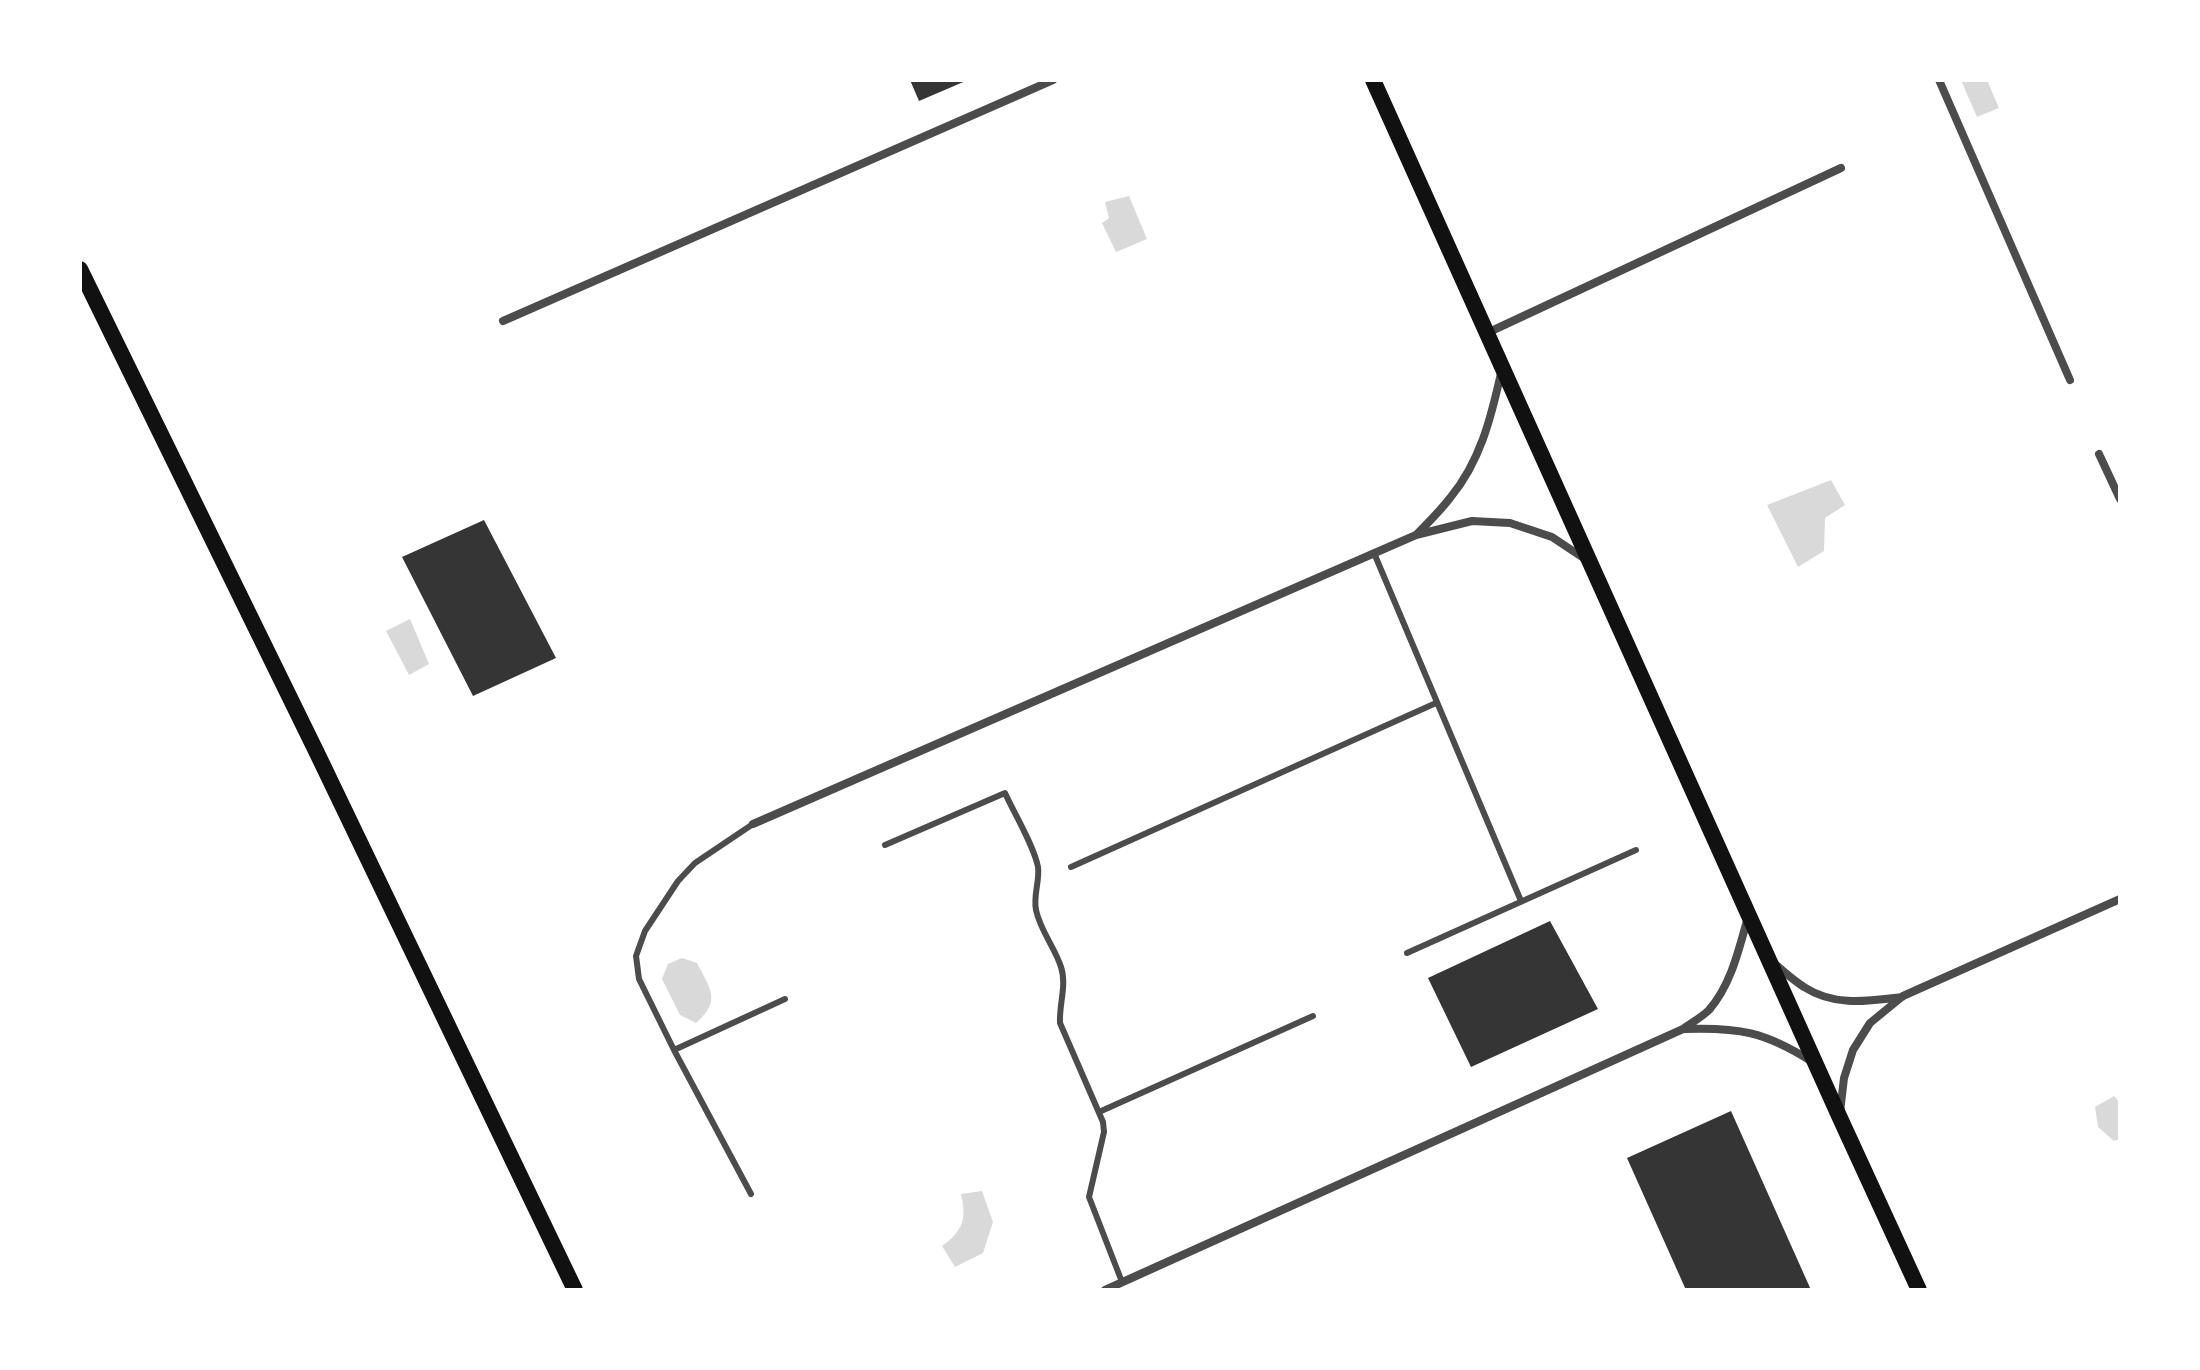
<!DOCTYPE html>
<html>
<head>
<meta charset="utf-8">
<style>
  body { margin:0 }
  #map { position:relative; width:2200px; height:1370px; overflow:hidden; background:#fff; font-family:"Roboto Condensed",sans-serif }
  canvas { display:block }
  .frame { position:absolute; inset:0; border:82px solid #fff; pointer-events:none }
</style>
</head>
<body>
<div id="map">
<canvas width="2200" height="1370"></canvas>
<div class="frame"></div>
</div>
<script>
const ctx = document.querySelector('canvas').getContext('2d');
ctx.lineJoin = 'round';
function paint(path, color) {
  ctx.fillStyle = color;
  ctx.fill(path, 'evenodd');
}
function strokePath(path, color, width, dash) {
  ctx.strokeStyle = color;
  ctx.lineWidth = width;
  ctx.lineCap = dash ? 'butt' : 'round';
  ctx.setLineDash(dash || []);
  ctx.stroke(path);
}
const water = new Path2D(`
  M 1961,80 L 1987,80 L 1999,108 L 1977,117 Z
  M 1129,196 L 1147,239 L 1116,252 L 1102,223 L 1109,218 L 1105,202 Z
  M 1831,480 L 1845,505 L 1825,518 L 1824,551 L 1798,567 L 1767,505 Z
  M 410,619 L 429,664 L 409,675 L 386,631 Z
  M 682,958 L 697,963 C 710,989 722,1000 696,1023 L 680,1015 L 662,979 L 668,964 Z
  M 2114,1096 L 2120,1103 L 2120,1139 L 2114,1141 L 2098,1127 L 2095,1107 Z
  M 982,1191 L 993,1222 L 983,1253 L 955,1267 L 942,1246 C 963,1231 967,1219 961,1194 Z`);
const building = new Path2D(`
  M 910,80 L 968,80 L 919,101 Z
  M 484,520 L 556,658 L 473,696 L 402,557 Z
  M 1550,921 L 1598,1009 L 1471,1067 L 1428,978 Z
  M 1731,1111 L 1811,1290 L 1686,1290 L 1627,1158 Z`);
const service = new Path2D(`
  M 1374,553 L 1521,901
  M 885,845 L 1005,793 C 1014,813 1034,846 1038,867 C 1040,881 1033,895 1036,910 C 1040,930 1055,948 1061,967 C 1067,985 1059,1004 1060,1023 L 1103,1122 L 1104,1132 L 1089,1197 L 1122,1282
  M 1071,867 L 1436,703
  M 1407,953 L 1636,850
  M 674,1050 L 785,999
  M 1099,1112 L 1313,1016
  M 751,1194 L 674,1050 L 639,979 L 636,956 L 645,931 L 678,881 L 695,863 L 753,824`);
const minor = new Path2D(`
  M 1939,80 L 2070,380
  M 503,321 L 1053,80
  M 1487,333 L 1841,168
  M 2099,454 L 2120,499
  M 1416,535 C 1428,523 1440,511 1450,498 C 1480,462 1491,418 1501,373
  M 753,824 L 1416,535 L 1472,521 L 1510,523 L 1552,537 L 1585,559
  M 1775,964 C 1784,972 1794,981 1804,987 C 1835,1007 1868,1001 1902,997
  M 1684,1029 C 1739,1027 1765,1032 1811,1061
  M 1840,1112 L 1844,1078 L 1853,1050 L 1870,1023 L 1903,996 L 2120,899
  M 1105,1290 L 1683,1029 C 1691,1023 1702,1017 1709,1010 C 1731,985 1739,949 1748,917`);
const secondary = new Path2D(`
  M 1373,80 L 1840,1118 L 1919,1290
  M 80,269 L 317,753 L 575,1290`);
paint(water, '#d9d9d9');
paint(building, '#353535');
strokePath(service, '#4c4c4c', 6);
strokePath(minor, '#4c4c4c', 8);
strokePath(secondary, '#111', 16);
</script>
</body>
</html>
